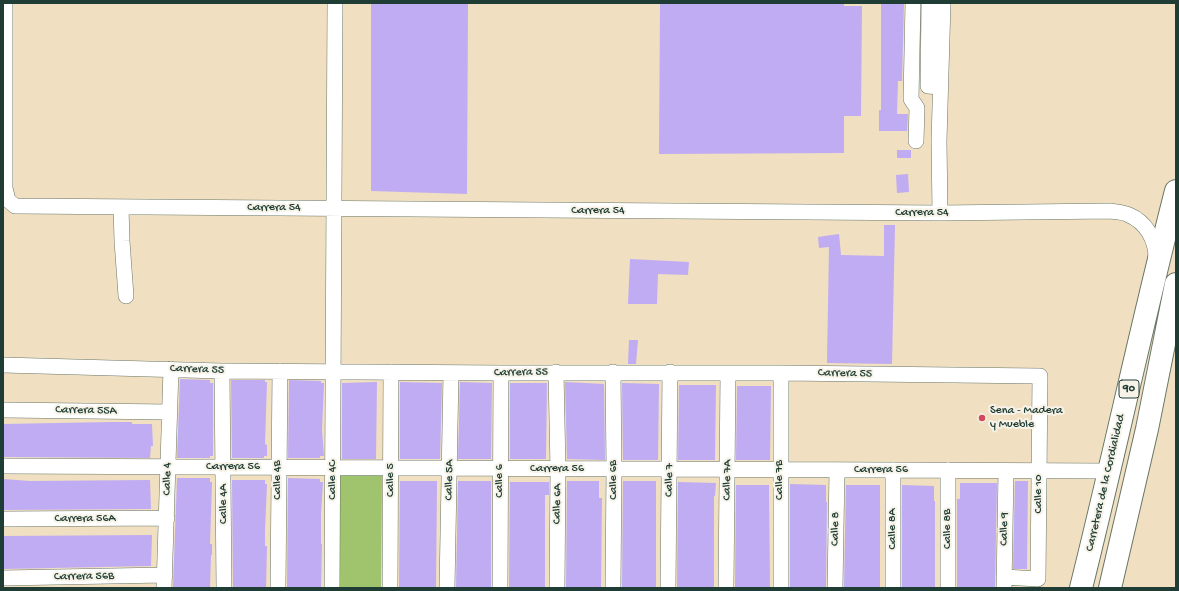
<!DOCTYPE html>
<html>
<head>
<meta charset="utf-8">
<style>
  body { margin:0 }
  #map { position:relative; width:1179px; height:591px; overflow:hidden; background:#f0dfc1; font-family:"Gochi Hand",sans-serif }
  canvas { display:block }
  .frame { position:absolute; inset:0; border:4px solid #1f3d34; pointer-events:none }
</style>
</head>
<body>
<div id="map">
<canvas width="1179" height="591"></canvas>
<div class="frame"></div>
</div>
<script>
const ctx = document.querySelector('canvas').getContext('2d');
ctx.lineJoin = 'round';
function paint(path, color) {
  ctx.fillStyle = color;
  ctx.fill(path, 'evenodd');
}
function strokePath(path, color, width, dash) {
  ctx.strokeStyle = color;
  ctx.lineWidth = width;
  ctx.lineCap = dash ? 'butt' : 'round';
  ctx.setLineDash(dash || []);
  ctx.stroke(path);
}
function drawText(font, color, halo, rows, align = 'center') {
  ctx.font = font + ' "Gochi Hand",sans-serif';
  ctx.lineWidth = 4;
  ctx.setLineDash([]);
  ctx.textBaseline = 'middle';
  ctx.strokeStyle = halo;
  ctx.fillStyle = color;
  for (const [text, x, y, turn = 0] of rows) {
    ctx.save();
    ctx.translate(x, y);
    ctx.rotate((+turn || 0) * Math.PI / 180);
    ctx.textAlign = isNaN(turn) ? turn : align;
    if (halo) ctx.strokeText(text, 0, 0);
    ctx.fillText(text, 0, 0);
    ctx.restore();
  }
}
const green = new Path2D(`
  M 338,474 L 382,475 L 381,588 L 337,588 Z`);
const building = new Path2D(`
  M 371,3 L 468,3 L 467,194 L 371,191 Z
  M 660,3 L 844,3 L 844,6 L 862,6 L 861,116 L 844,116 L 844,153 L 659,154 Z
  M 881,3 L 904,3 L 902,81 L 898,81 L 897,114 L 908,114 L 907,131 L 879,131 L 879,110 L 881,110 Z
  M 897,150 L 911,150 L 911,158 L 897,158 Z
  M 908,174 L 909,192 L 897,193 L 896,175 Z
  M 884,225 L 895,225 L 892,364 L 827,363 L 829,247 L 819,248 L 818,237 L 839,234 L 841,255 L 884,256 Z
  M 630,259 L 689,262 L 688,275 L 658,274 L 657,304 L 628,304 Z
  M 629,340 L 638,340 L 636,364 L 628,364 Z
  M 180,379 L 210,380 L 210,383 L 213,383 L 213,456 L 210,456 L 210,458 L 177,458 Z
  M 231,380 L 265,380 L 265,382 L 267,382 L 265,444 L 267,445 L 267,456 L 264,456 L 264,458 L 232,458 Z
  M 289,380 L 321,381 L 321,383 L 324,383 L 322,430 L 324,456 L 320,456 L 320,458 L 288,458 Z
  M 377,382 L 376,459 L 342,459 L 342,383 Z
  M 400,382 L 442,383 L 440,459 L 400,459 Z
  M 460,382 L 492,383 L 491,459 L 458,459 Z
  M 565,382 L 604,384 L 605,460 L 567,459 Z
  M 510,383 L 547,383 L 546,459 L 510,459 Z
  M 622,383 L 659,384 L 658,460 L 623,460 Z
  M 679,385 L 716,385 L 715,460 L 678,460 Z
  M 737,386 L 771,386 L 770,460 L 736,460 Z
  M 112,422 L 132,422 L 132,424 L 152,424 L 153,446 L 151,446 L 150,458 L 3,457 L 3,424 Z
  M 177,478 L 210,478 L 210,482 L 212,482 L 210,544 L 212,544 L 212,555 L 211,555 L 210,588 L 173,588 Z
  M 288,478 L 320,479 L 320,482 L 323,482 L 321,514 L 321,544 L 322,544 L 321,588 L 287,588 Z
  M 3,479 L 30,481 L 150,480 L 151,509 L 3,510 Z
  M 232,480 L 265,480 L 265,484 L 267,484 L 265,531 L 265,546 L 267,546 L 266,588 L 233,588 Z
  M 400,481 L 437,481 L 436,588 L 399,588 Z
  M 458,481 L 491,481 L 491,588 L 456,588 Z
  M 567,481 L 599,481 L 599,498 L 602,498 L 601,588 L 566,588 Z
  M 623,481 L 656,481 L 656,588 L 622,588 Z
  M 1015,481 L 1028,481 L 1027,569 L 1013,569 Z
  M 510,482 L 549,482 L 549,495 L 545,495 L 545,588 L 509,588 Z
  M 678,482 L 716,483 L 715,496 L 714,496 L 714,588 L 677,588 Z
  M 960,483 L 997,483 L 995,588 L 957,588 L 957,499 L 960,499 Z
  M 790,484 L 826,485 L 826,502 L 827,502 L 826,588 L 790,588 Z
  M 736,485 L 769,485 L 770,588 L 735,588 Z
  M 846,485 L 880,485 L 880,588 L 844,588 Z
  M 902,485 L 934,486 L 934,501 L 935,501 L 935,588 L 902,588 Z
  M 152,535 L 151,566 L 3,569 L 3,536 Z`);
const minor = new Path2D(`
  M 5,3 L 5,188 L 8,200 L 15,206 L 940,213 L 1110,211 C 1116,212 1123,212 1129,215 C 1146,222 1156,240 1156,258
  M 913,3 L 911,99 L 917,108 L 916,141
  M 929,3 L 928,86 L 940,87
  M 121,207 L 122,241 L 126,296
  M 940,213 L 939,141 L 943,3
  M 3,365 L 222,371 L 501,373 L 781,373 L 1040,376 L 1038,579 L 1004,577
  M 222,371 L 224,588
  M 556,372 L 558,469 L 557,588
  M 3,410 L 170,412
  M 3,466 L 1110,471
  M 3,519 L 167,518
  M 3,578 L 165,575
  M 164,588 L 171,369
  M 278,588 L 280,371
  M 332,588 L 335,3
  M 390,588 L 391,372
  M 447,588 L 451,373
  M 500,588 L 501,373
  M 613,588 L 614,469 L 613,372
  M 668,588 L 670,372
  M 726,588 L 728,373
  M 781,588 L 781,373
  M 835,588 L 837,470
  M 893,588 L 893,470
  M 948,588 L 948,470
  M 1004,588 L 1006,471`);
const highway = new Path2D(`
  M 1081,588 C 1114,456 1142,323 1176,191
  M 1110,588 L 1147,429 L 1176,284`);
const markers = [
  [982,418,4,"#d1495b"]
];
const shields = [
  [1129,389,20]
];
const shieldNames = [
  ["90",1129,389]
];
const streetNames = [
  ["Carrera 54",274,208],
  ["Carrera 54",598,211],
  ["Carrera 54",922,213],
  ["Carrera 55",197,370,2],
  ["Carrera 55",521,373,-1],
  ["Carrera 55",845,374,1],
  ["Carrera 55A",86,411,1],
  ["Carrera 56",233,467],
  ["Carrera 56",557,469],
  ["Carrera 56",881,470],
  ["Calle 4",168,479,-89],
  ["Calle 4B",278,480,-90],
  ["Calle 4C",333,480,-90],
  ["Calle 5",391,480,-90],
  ["Calle 5A",450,480,-89],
  ["Calle 6B",614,480,-90],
  ["Calle 7",670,480,-89],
  ["Calle 7A",728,480,-89],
  ["Calle 7B",780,480,-90],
  ["Calle 6",500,481,-90],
  ["Carretera de la Cordialidad",1106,483,-77],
  ["Calle 10",1039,494,-90],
  ["Calle 4A",224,504,-90],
  ["Calle 6A",558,504,-89],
  ["Carrera 56A",85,519],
  ["Calle 8",836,529,-89],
  ["Calle 8A",893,529,-90],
  ["Calle 8B",948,529,-90],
  ["Calle 9",1005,529,-89],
  ["Carrera 56B",84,577,-1]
];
const poiNames = [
  ["Sena - Madera",990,411],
  ["y Mueble",990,425]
];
paint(green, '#a0c46e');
paint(building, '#bfacf3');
strokePath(minor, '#687665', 16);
strokePath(highway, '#687665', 24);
strokePath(minor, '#fff', 15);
strokePath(highway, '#fff', 22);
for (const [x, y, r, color] of markers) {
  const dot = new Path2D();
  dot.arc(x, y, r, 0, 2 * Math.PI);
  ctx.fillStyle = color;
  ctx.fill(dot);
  strokePath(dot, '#f7f3e8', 1.5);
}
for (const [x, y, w] of shields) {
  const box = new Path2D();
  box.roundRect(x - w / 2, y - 9, w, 18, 3);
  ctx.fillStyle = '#f7f3e8';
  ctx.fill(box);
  strokePath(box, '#1f3d34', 1);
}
drawText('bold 11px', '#1f3d34', null, shieldNames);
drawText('12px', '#1f3d34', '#f7f3e8', streetNames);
drawText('12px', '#1f3d34', '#f7f3e8', poiNames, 'left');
</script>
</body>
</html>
